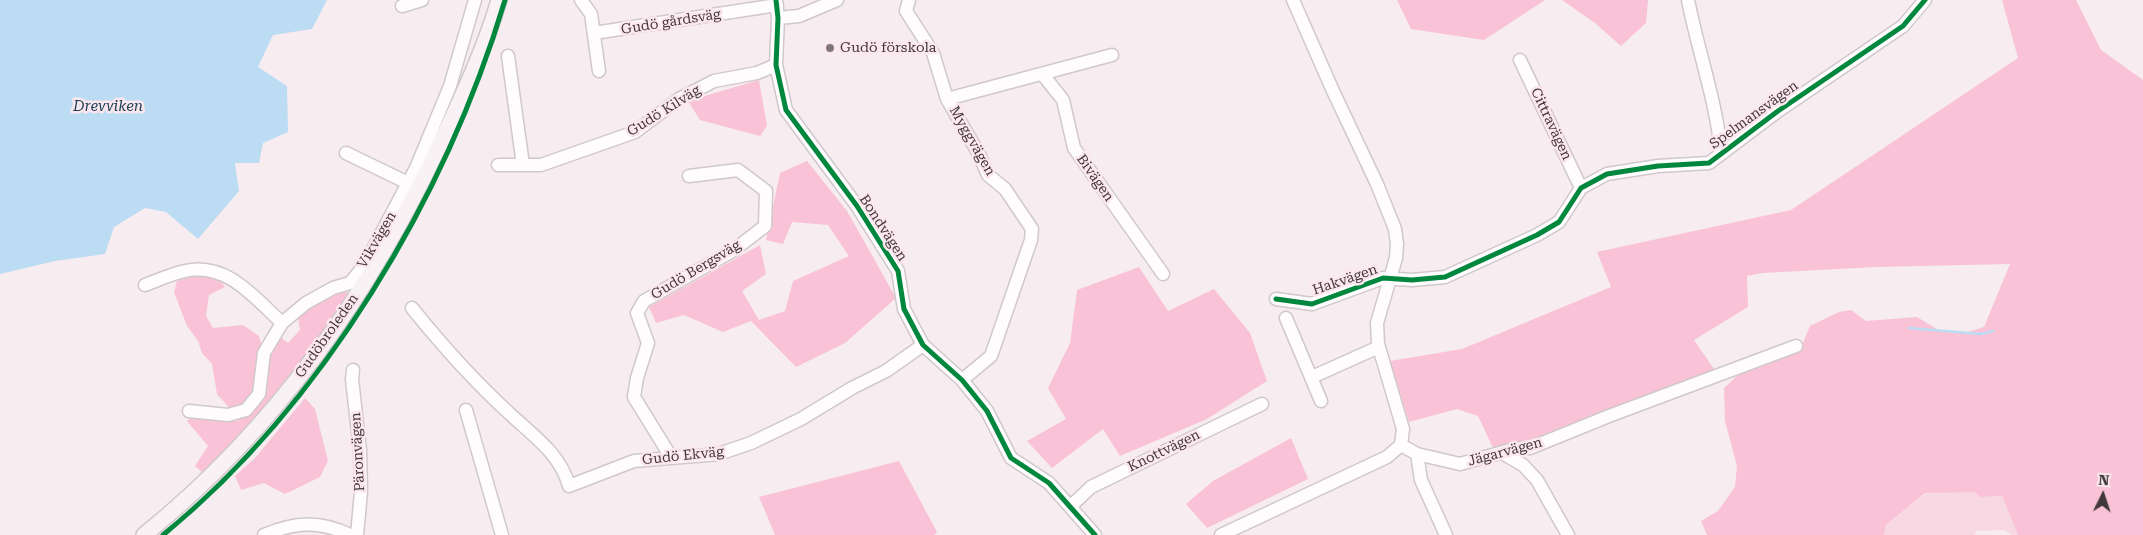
<!DOCTYPE html>
<html>
<head>
<meta charset="utf-8">
<style>
  body { margin:0 }
  #map { position:relative; width:2143px; height:535px; overflow:hidden; background:#f7ecef; font-family:"Roboto Serif",serif }
  canvas { display:block }
  .north { position:absolute; left:2078px; top:470px; width:50px; height:50px; -webkit-text-stroke:4px #fce7ee; paint-order:stroke; rotate:4deg; font-size:14px; font-weight:700; line-height:20px; text-align:center; color:#40383b }
  .north::after { content:''; display:block; margin:auto; width:18px; height:22px; background:#40383b; clip-path:polygon(50% 0,100% 100%,50% 72%,0 100%) }
</style>
</head>
<body>
<div id="map">
<canvas width="2143" height="535"></canvas>
<div class="north">N</div>
</div>
<script>
const ctx = document.querySelector('canvas').getContext('2d');
ctx.lineJoin = 'round';
function paint(path, color) {
  ctx.fillStyle = color;
  ctx.fill(path, 'evenodd');
}
function strokePath(path, color, width, dash) {
  ctx.strokeStyle = color;
  ctx.lineWidth = width;
  ctx.lineCap = dash ? 'butt' : 'round';
  ctx.setLineDash(dash || []);
  ctx.stroke(path);
}
function drawText(font, color, halo, rows, align = 'center') {
  ctx.font = font + ' "Roboto Serif",serif';
  ctx.lineWidth = 5;
  ctx.setLineDash([]);
  ctx.textBaseline = 'middle';
  ctx.strokeStyle = halo;
  ctx.fillStyle = color;
  for (const [text, x, y, turn = 0] of rows) {
    ctx.save();
    ctx.translate(x, y);
    ctx.rotate((+turn || 0) * Math.PI / 180);
    ctx.textAlign = isNaN(turn) ? turn : align;
    if (halo) ctx.strokeText(text, 0, 0);
    ctx.fillText(text, 0, 0);
    ctx.restore();
  }
}
const green = new Path2D(`
  M 1960,491 L 1974,492 L 1980,497 L 2002,496 L 2018,535 L 2012,535 L 2004,530 L 1976,531 L 1975,535 L 1884,535 L 1886,525 L 1926,493 Z`);
const forest = new Path2D(`
  M 1397,0 L 1545,0 L 1484,40 L 1411,29 Z
  M 1562,0 L 1648,0 L 1646,23 L 1621,46 L 1595,23 Z
  M 2002,0 L 2076,0 L 2101,50 L 2143,80 L 2143,535 L 2018,535 L 2002,496 L 1980,497 L 1974,492 L 1925,493 L 1886,525 L 1884,535 L 1707,535 L 1701,521 L 1718,511 L 1735,487 L 1737,466 L 1725,421 L 1724,388 L 1745,369 L 1800,350 L 1810,326 L 1839,312 L 1851,310 L 1866,321 L 1917,317 L 1940,331 L 1968,332 L 1984,327 L 2010,264 L 1876,267 L 1762,273 L 1747,276 L 1748,307 L 1694,340 L 1716,372 L 1587,417 L 1533,444 L 1493,448 L 1478,416 L 1457,409 L 1409,422 L 1390,361 L 1462,349 L 1611,287 L 1597,252 L 1791,210 L 2018,58 Z
  M 759,80 L 767,126 L 760,136 L 700,120 L 688,101 Z
  M 807,161 L 847,211 L 896,298 L 845,343 L 796,367 L 751,321 L 723,332 L 684,315 L 656,323 L 649,307 L 760,245 L 766,274 L 742,291 L 759,320 L 785,311 L 793,281 L 849,256 L 828,225 L 792,222 L 783,244 L 766,240 L 780,173 Z
  M 1139,267 L 1168,311 L 1214,289 L 1250,333 L 1267,381 L 1207,419 L 1120,456 L 1103,429 L 1052,468 L 1027,441 L 1066,419 L 1048,388 L 1070,343 L 1077,290 Z
  M 201,274 L 216,276 L 225,287 L 209,295 L 206,316 L 213,328 L 243,325 L 259,336 L 262,347 L 251,394 L 245,403 L 231,410 L 217,394 L 212,364 L 202,353 L 198,341 L 187,326 L 174,292 L 177,281 Z
  M 343,289 L 350,295 L 307,357 L 241,439 L 204,474 L 195,466 L 208,446 L 187,421 L 194,416 L 237,421 L 254,410 L 270,352 L 279,336 L 288,343 L 300,330 L 298,317 L 321,297 Z
  M 305,398 L 315,409 L 328,461 L 320,477 L 285,494 L 264,483 L 241,490 L 235,476 L 255,458 Z
  M 1291,438 L 1308,479 L 1207,528 L 1186,504 L 1213,481 Z
  M 899,461 L 937,532 L 934,535 L 775,535 L 759,497 Z`);
const water = new Path2D(`
  M 0,0 L 327,0 L 312,29 L 273,35 L 258,67 L 287,86 L 288,132 L 263,143 L 259,163 L 235,163 L 239,191 L 198,239 L 166,212 L 145,208 L 114,227 L 105,254 L 55,261 L 0,274 Z`);
const stream = new Path2D(`
  M 1909,328 L 1981,334 L 1993,331`);
const minor = new Path2D(`
  M 581,0 L 591,14 L 599,71
  M 776,0 L 778,18 L 776,65 L 786,110 L 857,206 L 898,271 L 904,309 L 923,345 L 962,380 L 987,411 L 1011,458 L 1049,483 L 1095,535
  M 909,0 L 906,11 L 933,53 L 947,99 L 979,154 L 988,175 L 1005,189 L 1032,229 L 1031,240 L 991,356 L 962,380
  M 1293,0 L 1333,91 L 1377,184 L 1395,229 L 1397,244 L 1396,258 L 1377,323 L 1378,344 L 1403,429 L 1401,445
  M 1688,0 C 1698,51 1716,100 1721,152
  M 402,6 L 422,0
  M 778,18 L 799,16 L 837,0
  M 594,33 L 777,5
  M 508,56 L 523,165 L 541,165 L 635,132 L 679,99 L 714,81 L 757,73 L 776,65
  M 1520,60 L 1581,188
  M 1043,75 L 1063,100 L 1074,148 L 1163,274
  M 947,99 L 1112,55
  M 346,153 L 408,183
  M 498,165 L 523,165
  M 145,285 C 158,280 171,274 185,271 C 227,262 254,297 282,323
  M 1276,299 L 1312,304 L 1383,278 L 1412,280 L 1445,277 L 1537,235 L 1559,222 L 1581,188 L 1607,174 L 1658,166 L 1709,163 L 1778,111 L 1903,26 L 1925,0
  M 412,308 C 441,344 474,381 509,413 C 532,435 560,453 569,486 L 634,461 L 719,454 L 751,443 L 801,419 L 852,388 L 886,371 L 923,345
  M 1286,318 L 1321,401
  M 353,370 L 352,379 L 360,450 L 361,492 L 357,535
  M 1312,377 L 1379,347
  M 466,410 L 502,535
  M 189,411 L 228,415 L 246,410 L 259,394 L 264,353 L 282,323 L 306,303 L 333,288 L 350,283 L 364,266 L 416,168 L 450,86 L 475,0
  M 1502,453 L 1523,465 L 1537,480 L 1568,535
  M 1417,454 L 1421,480 L 1446,535
  M 671,457 L 634,397 L 637,378 L 648,343 L 637,313 L 644,301 L 734,250 L 765,226 L 766,191 L 738,170 L 689,176
  M 1071,506 L 1091,487 L 1262,404
  M 264,535 C 295,522 319,520 350,535
  M 1221,535 L 1387,457 L 1401,445 L 1417,454 L 1460,464 L 1514,449 L 1530,448 L 1609,416 L 1796,346`);
const major = new Path2D(`
  M 144,535 C 277,428 370,293 442,140 C 463,95 485,48 499,0`);
const cycleway = new Path2D(`
  M 776,0 L 778,18 L 776,65 L 786,110 L 857,206 L 898,271 L 904,309 L 923,345 L 962,380 L 987,411 L 1011,458 L 1049,483 L 1095,535
  M 1276,299 L 1312,304 L 1383,278 L 1412,280 L 1445,277 L 1537,235 L 1559,222 L 1581,188 L 1607,174 L 1658,166 L 1709,163 L 1778,111 L 1903,26 L 1925,0
  M 163,535 C 323,404 446,197 505,0`);
const markers = [
  [830,48,5,"#80777a"]
];
const streetNames = [
  ["Gudö gårdsväg",671,22,-9],
  ["Gudö Kilväg",664,111,-32],
  ["Spelmansvägen",1754,115,-36],
  ["Cittravägen",1551,124,65],
  ["Myggvägen",972,141,60],
  ["Bivägen",1095,178,55],
  ["Bondvägen",883,228,57],
  ["Vikvägen",377,240,-60],
  ["Gudö Bergsväg",696,270,-31],
  ["Hakvägen",1345,280,-19],
  ["Gudöbroleden",327,336,-55],
  ["Knottvägen",1164,451,-26],
  ["Päronvägen",358,452,-93],
  ["Jägarvägen",1505,452,-15],
  ["Gudö Ekväg",683,456,-6]
];
const poiNames = [
  ["Gudö förskola",840,48]
];
const waterNames = [
  ["Drevviken",108,107]
];
paint(green, '#f8d9e3');
paint(forest, '#f9c2d6');
paint(water, '#bcdcf4');
strokePath(stream, '#bcdcf4', 2.5);
strokePath(minor, '#d1c8cb', 15);
strokePath(major, '#cec8cb', 18);
strokePath(minor, '#fefcfd', 12);
strokePath(major, '#f8f2f4', 15);
strokePath(cycleway, '#00873e', 5);
for (const [x, y, r, color] of markers) {
  const dot = new Path2D();
  dot.arc(x, y, r, 0, 2 * Math.PI);
  ctx.fillStyle = color;
  ctx.fill(dot);
  strokePath(dot, '#fce7ee', 2);
}
drawText('14px', '#40383b', '#fce7ee', streetNames);
drawText('14px', '#40383b', '#fce7ee', poiNames, 'left');
drawText('italic 15px', '#163e54', '#fce7ee', waterNames);
</script>
</body>
</html>
